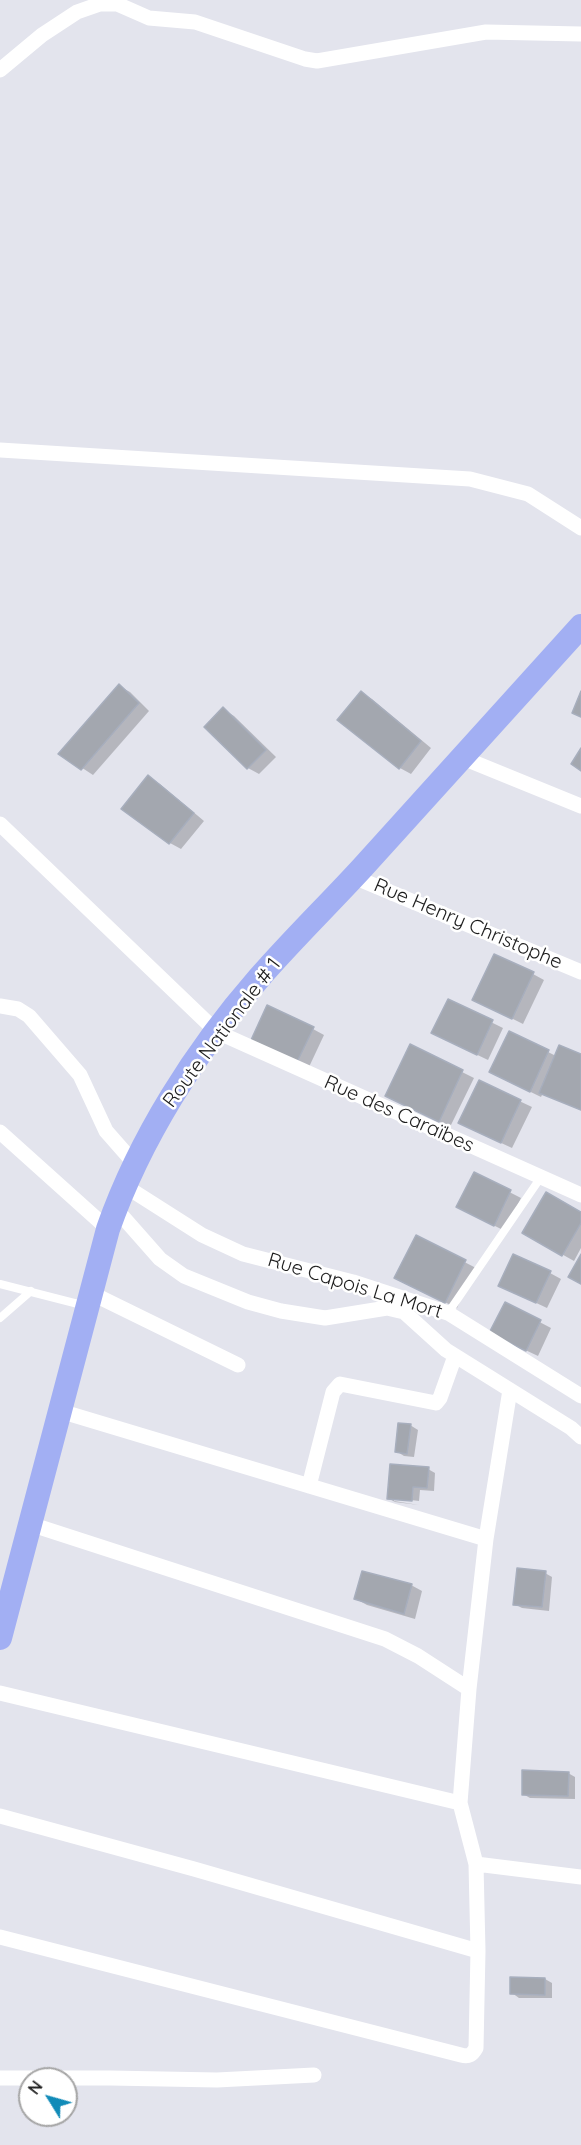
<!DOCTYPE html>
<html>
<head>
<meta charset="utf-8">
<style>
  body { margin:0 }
  #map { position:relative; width:581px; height:2145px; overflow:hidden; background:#e3e4ed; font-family:Quicksand,sans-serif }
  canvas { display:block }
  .north { position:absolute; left:18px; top:2067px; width:60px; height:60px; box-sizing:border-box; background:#fff; border:2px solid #a5a5a5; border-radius:50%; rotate:307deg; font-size:16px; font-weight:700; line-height:24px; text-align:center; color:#1d1d1d }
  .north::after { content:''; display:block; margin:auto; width:21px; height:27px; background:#118bb8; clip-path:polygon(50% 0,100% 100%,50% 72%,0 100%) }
</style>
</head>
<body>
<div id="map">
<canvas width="581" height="2145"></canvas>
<div class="north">N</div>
</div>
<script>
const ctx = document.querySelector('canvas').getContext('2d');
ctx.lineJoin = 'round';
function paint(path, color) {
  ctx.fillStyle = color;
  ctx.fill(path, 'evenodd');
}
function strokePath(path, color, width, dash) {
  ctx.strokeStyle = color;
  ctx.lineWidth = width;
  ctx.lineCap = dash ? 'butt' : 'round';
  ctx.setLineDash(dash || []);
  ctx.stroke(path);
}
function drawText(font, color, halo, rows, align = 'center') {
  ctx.font = font + ' Quicksand,sans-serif';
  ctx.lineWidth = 5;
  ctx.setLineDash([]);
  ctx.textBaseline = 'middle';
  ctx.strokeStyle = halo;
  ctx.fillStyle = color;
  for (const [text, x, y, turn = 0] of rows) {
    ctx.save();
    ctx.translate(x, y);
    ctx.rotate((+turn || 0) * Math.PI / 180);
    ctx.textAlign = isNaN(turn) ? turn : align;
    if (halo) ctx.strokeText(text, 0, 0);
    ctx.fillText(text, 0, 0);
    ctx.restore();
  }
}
const shadow = new Path2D(`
  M 119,686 L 130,692 L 149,711 L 93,775 L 61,754 Z
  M 361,693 L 372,699 L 431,748 L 411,774 L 400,768 L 339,720 Z
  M 223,709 L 234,716 L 276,757 L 259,774 L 248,768 Z
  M 149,777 L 160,784 L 204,821 L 181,849 L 170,843 Z
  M 533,974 L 544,980 L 523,1024 L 485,1005 Z
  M 448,1001 L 503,1028 L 488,1060 L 444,1039 Z
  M 313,1029 L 324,1035 L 309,1067 L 264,1046 Z
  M 510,1033 L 556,1056 L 581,1055 L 581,1110 L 543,1093 L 541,1097 L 502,1078 Z
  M 410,1046 L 474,1078 L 450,1127 L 398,1101 Z
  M 479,1082 L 532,1107 L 512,1148 L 471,1129 Z
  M 474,1174 L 521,1198 L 505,1231 L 469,1213 Z
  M 581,1213 L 581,1248 L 574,1261 L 524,1233 Z
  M 416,1237 L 476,1268 L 457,1308 L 407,1284 Z
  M 550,1273 L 561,1279 L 547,1308 L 500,1286 Z
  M 505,1304 L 551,1328 L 538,1356 L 502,1339 Z
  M 410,1425 L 418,1430 L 414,1457 L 404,1456 L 396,1451 Z
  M 428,1469 L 435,1473 L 434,1491 L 420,1490 L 419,1501 L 394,1498 L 394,1501 L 419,1505 L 395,1502 L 388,1498 Z
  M 545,1573 L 552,1577 L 549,1611 L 522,1608 L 514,1604 Z
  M 411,1585 L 422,1591 L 415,1619 L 367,1605 L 356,1599 Z
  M 568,1773 L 575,1777 L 575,1799 L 530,1798 L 523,1794 Z
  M 545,1979 L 552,1983 L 552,1998 L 519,1998 L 512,1993 Z`);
const building = new Path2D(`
  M 119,684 L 139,703 L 81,770 L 58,754 Z
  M 361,691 L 421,741 L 399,769 L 337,720 Z
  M 581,691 L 581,717 L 572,713 Z
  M 223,707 L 266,750 L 247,769 L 204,727 Z
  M 581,748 L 581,771 L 571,764 Z
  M 148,775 L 194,813 L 169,844 L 121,809 Z
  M 494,954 L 534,972 L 512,1019 L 472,1000 Z
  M 448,999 L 493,1020 L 477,1055 L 431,1033 Z
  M 267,1005 L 314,1027 L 297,1062 L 251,1040 Z
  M 509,1031 L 549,1050 L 530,1092 L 489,1072 Z
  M 410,1044 L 463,1070 L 439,1122 L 385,1096 Z
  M 559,1045 L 581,1054 L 581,1110 L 539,1093 Z
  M 479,1080 L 521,1100 L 501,1143 L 458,1123 Z
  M 474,1172 L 511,1190 L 494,1226 L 456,1207 Z
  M 546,1192 L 581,1212 L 581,1223 L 562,1256 L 522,1233 Z
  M 416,1235 L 466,1260 L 445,1303 L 394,1278 Z
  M 513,1254 L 551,1271 L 536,1303 L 498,1286 Z
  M 581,1254 L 581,1284 L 568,1277 Z
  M 505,1302 L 541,1320 L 526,1351 L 489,1333 Z
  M 398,1423 L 411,1424 L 407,1454 L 395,1452 Z
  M 390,1464 L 429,1467 L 427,1488 L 413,1487 L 412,1501 L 387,1499 Z
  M 517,1568 L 546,1571 L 542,1607 L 513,1605 Z
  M 362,1571 L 412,1584 L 404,1614 L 354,1599 Z
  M 522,1770 L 569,1772 L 568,1796 L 522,1795 Z
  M 510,1977 L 545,1978 L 545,1995 L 510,1994 Z`);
const service = new Path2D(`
  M 0,1284 L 86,1306
  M 448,1313 L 541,1177
  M 0,1318 L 31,1291`);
const minor = new Path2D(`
  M 0,70 L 42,35 L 77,12 L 100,4 L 117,4 L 149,18 L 195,22 L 305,59 L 317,61 L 486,32 L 581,34
  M 0,450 L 470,479 L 528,494 L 581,528
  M 463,758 L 581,806
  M 0,824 L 217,1032 L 581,1195
  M 354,877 L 581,972
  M 0,1006 L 18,1009 L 29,1016 L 80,1075 L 106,1131 L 135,1164
  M 0,1132 L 108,1229
  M 125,1186 L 202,1235 L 243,1254 L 353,1282 L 448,1313 L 581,1396
  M 115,1208 L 160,1259 L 184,1276 L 248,1302 L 281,1311 L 325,1318 L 387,1308 L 404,1312 L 446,1350 L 571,1428 L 581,1437
  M 91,1293 L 238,1365
  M 60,1411 L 486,1539
  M 309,1486 L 333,1392 L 340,1384 L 436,1403 L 440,1398 L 455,1356
  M 30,1524 L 385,1639 L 418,1656 L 469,1689
  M 0,1693 L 460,1803
  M 0,1816 L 194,1869 L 478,1951
  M 476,1864 L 581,1877
  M 0,1937 L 461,2055 C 469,2057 472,2055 476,2048 L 478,1951 L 476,1864 L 460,1803 L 469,1689 L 486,1539 L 510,1390
  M 0,2078 L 110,2078 L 217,2080 L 314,2075`);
const primary = new Path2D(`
  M 0,1638 L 108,1229 C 140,1138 196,1050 259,978 C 292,940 328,905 362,868 C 435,788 508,707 581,626`);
const streetNames = [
  ["Rue Henry Christophe",468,924,23],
  ["Route Nationale # 1",222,1033,-53],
  ["Rue des Caraïbes",399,1114,24],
  ["Rue Capois La Mort",355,1286,17]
];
paint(shadow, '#0003');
paint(building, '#a3a7af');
strokePath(building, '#a7aebd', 1.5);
strokePath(service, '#fff', 8);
strokePath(minor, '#fff', 15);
strokePath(primary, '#a2aff3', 24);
drawText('20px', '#1d1d1d', '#fff', streetNames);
</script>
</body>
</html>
